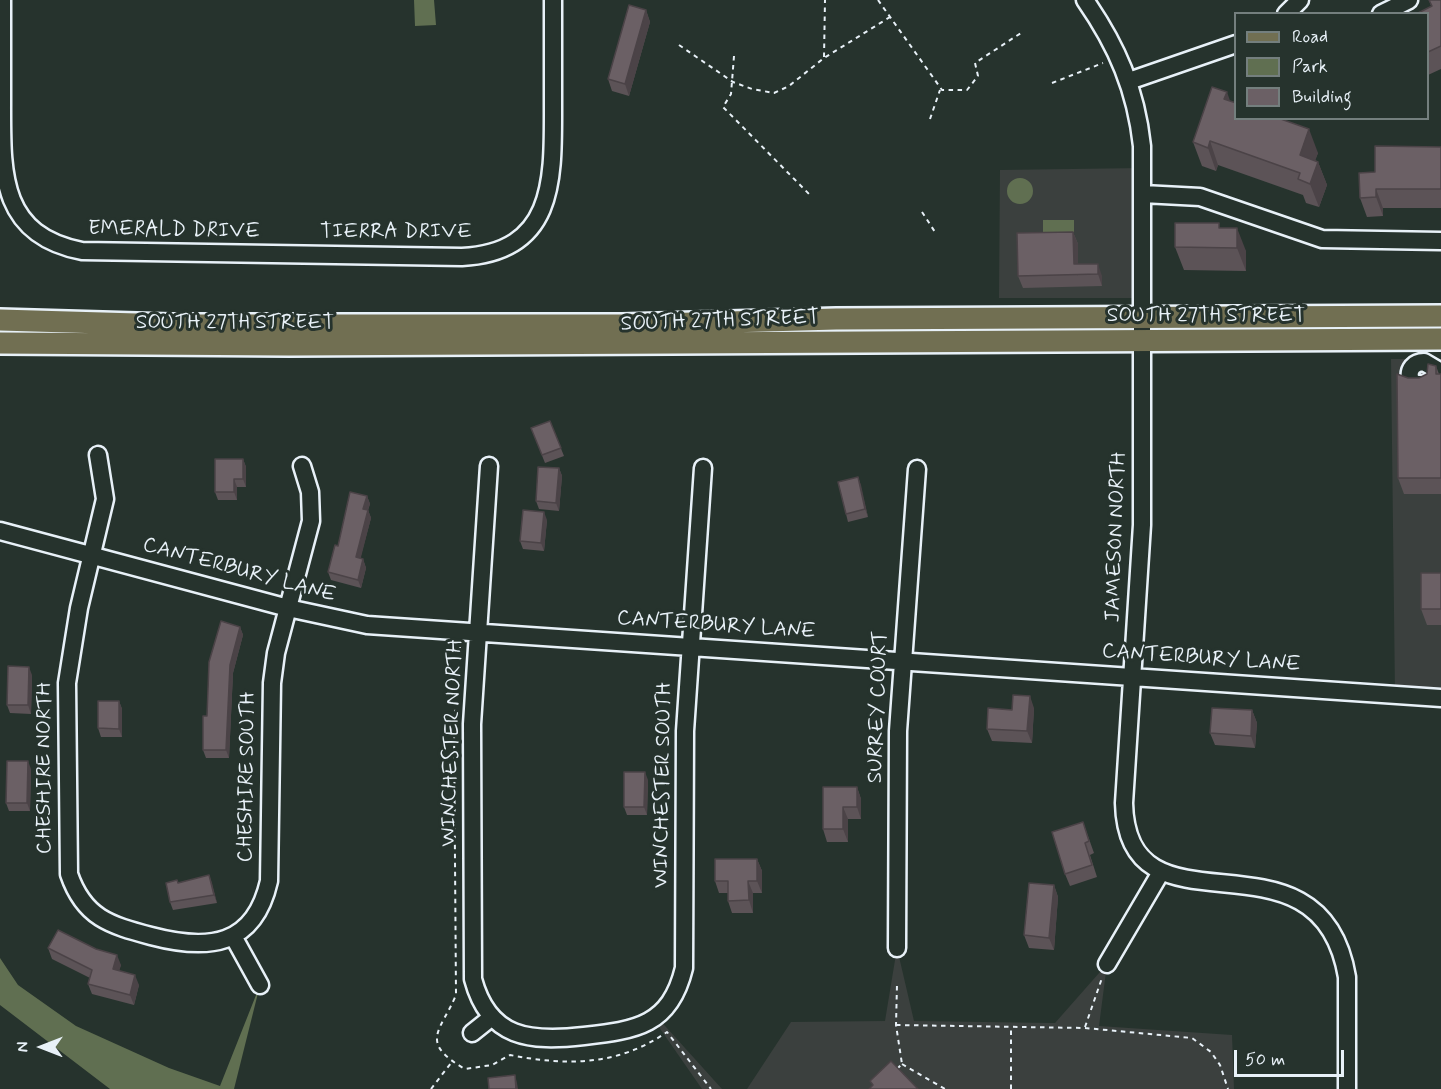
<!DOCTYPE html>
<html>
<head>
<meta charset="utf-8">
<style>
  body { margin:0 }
  #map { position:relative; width:1441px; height:1089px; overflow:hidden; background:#26332d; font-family:Mynerve,sans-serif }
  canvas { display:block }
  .legend { position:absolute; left:1234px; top:12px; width:195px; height:108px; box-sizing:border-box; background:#26332d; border:2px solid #747f7e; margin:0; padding:8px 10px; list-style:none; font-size:18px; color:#e8f1f8 }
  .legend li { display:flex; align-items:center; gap:12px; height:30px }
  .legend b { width:30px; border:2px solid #747f7e }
  .north { position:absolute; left:12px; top:1017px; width:60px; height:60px; -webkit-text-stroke:4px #26332d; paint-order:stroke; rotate:270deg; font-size:16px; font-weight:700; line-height:24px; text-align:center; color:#e8f1f8 }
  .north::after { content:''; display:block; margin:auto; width:21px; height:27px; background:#e8f1f8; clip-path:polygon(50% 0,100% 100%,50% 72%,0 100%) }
  .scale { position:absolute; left:1234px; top:1050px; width:110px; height:27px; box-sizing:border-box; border:3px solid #e8f1f8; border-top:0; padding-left:8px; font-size:18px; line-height:21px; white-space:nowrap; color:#e8f1f8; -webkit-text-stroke:4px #26332d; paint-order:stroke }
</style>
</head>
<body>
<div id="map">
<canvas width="1441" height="1089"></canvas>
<ul class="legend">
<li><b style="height:8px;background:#716f52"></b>Road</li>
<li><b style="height:16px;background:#606f51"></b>Park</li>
<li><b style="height:16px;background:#6b6065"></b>Building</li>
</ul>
<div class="north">N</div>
<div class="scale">50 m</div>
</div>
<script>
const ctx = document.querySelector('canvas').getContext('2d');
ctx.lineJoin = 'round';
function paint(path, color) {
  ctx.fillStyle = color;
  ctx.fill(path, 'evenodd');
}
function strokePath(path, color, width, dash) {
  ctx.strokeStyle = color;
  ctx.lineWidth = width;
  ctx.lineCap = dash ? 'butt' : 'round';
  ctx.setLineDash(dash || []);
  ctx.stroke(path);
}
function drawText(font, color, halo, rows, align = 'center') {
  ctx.font = font + ' Mynerve,sans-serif';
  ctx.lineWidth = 6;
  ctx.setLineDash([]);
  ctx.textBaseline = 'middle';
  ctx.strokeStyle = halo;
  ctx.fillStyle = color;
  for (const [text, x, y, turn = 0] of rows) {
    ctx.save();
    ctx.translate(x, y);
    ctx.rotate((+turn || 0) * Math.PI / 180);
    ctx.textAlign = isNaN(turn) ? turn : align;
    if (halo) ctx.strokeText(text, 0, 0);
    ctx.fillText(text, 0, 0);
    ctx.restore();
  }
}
const built = new Path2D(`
  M 1143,168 L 1143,298 L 999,298 L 1000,170 Z
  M 1391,359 L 1441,359 L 1441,698 L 1395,695 Z
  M 897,948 L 914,1021 L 1055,1023 L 1107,964 L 1099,1026 L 1232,1035 L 1234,1089 L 747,1089 L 791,1022 L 885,1021 Z
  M 657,1017 L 722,1089 L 702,1089 L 654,1020 Z`);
const green = new Path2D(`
  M 414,0 L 434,0 L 436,25 L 415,26 Z
  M1007 191a13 13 0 1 1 26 0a13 13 0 1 1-26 0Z
  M 1043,220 L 1074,220 L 1074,232 L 1055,232 L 1043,243 Z
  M 0,958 L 18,985 L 76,1026 L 169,1068 L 220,1086 L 260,985 L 234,1089 L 110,1089 L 0,1005 Z`);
const path = new Path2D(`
  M 878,0 L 942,90 L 967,90 L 978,76 L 975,63 L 1021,33
  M 679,45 L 733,82 L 752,89 L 774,93 L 789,86 L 824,58 L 890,17
  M 734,56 L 731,94 L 723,107 L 812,197
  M 824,57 L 825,0
  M 1052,83 L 1103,63
  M 930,119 L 940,90
  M 922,212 L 935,232
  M 460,647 L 454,726 L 456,995 C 441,1031 418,1042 465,1069 L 492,1065 L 510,1055 C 567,1066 618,1066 667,1032 L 711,1089
  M 896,1025 L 1085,1028 L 1192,1038 L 1211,1052 L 1220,1065 L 1228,1089
  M 1085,1027 L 1102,978
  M 902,1064 L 945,1089
  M 897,1069 L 902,1064 L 896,1025 L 897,984
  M 431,1089 L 451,1063
  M 1011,1089 L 1011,1027`);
const minor = new Path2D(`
  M 2,0 C 2,35 2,70 2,105 C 2,174 0,235 82,251 L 462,257 C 556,252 553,178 553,106 C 553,71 553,35 553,0
  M 1085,0 C 1117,46 1136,90 1142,146 L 1142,525 L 1124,803 C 1127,948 1320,815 1347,977 L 1347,1089
  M 1286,14 L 1300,0
  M 1381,14 L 1409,0
  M 1129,81 L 1236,44
  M 1143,194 L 1200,197 L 1322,239 L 1441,241
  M 1424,384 L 1415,384 L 1410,379 C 1408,369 1414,362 1424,362 L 1441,372
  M 98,455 L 105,499 L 79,608 L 67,683 L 69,874 C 84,918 110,925 151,936 C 208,951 254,947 269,881 L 272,683 L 276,653 L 311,521 L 310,492 L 302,466
  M 489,466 L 472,724 L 473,979 C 489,1039 530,1042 584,1036 C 636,1030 670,1026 684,968 L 685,731 L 703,468
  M 0,531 L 288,608 L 367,625 L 1441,698
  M 233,936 L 260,985
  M 897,948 L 898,731 L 917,469
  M 1107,964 L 1161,872
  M 472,1033 L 492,1017`);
const major = new Path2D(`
  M 0,320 L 171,325 L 622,325 L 836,319 L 1441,316
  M 0,343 L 289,345 L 1441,339`);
const wall = new Path2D(`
  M 1429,0 L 1441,0 L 1441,69 L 1428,75 L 1428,14 L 1431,6 Z
  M 646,10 L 650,22 L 629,96 L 612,91 L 608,79 Z
  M 1230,101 L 1318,153 L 1315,160 L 1318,162 L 1327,185 L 1319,207 L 1306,203 L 1303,195 L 1218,165 L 1216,171 L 1202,166 L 1193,142 Z
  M 1441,147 L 1441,208 L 1383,208 L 1383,216 L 1367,217 L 1360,198 L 1375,172 Z
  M 1221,228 L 1246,251 L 1246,271 L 1184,270 L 1175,247 Z
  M 1073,232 L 1078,244 L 1078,264 L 1102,276 L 1102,286 L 1023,288 L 1018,276 Z
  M 1436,366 L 1439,374 L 1441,374 L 1441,494 L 1404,494 L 1398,478 L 1408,378 L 1419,378 L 1427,374 Z
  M 550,421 L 564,456 L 545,463 L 531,428 Z
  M 243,459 L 246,467 L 246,487 L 237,487 L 237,500 L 218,500 L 215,492 Z
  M 559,468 L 562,476 L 559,511 L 539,509 L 536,501 Z
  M 858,477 L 868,517 L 848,522 L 846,514 Z
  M 367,496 L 370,504 L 368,510 L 371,518 L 360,559 L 363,559 L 366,568 L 361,588 L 331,580 L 328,572 L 338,546 Z
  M 547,520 L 544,551 L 523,549 L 520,541 Z
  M 1441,573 L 1441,625 L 1427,625 L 1421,609 Z
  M 240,627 L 243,635 L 233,673 L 229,758 L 206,758 L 203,750 L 207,716 Z
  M 32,675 L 31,714 L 10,713 L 7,705 Z
  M 119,701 L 122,709 L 122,737 L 101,737 L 98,728 Z
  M 1034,708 L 1032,743 L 992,741 L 987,729 L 1012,710 Z
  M 1252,710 L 1257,723 L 1255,748 L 1215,745 L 1210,733 Z
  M 31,769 L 30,811 L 9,811 L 6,803 Z
  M 648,780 L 647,815 L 627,815 L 624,807 Z
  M 857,787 L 861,799 L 861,819 L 848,819 L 848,842 L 827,842 L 823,829 Z
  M 1083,822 L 1094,853 L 1090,855 L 1097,877 L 1070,886 L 1065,874 Z
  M 757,859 L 762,871 L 762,893 L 753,893 L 753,913 L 732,913 L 728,901 L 728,893 L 719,893 L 715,881 Z
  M 209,875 L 217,903 L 173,910 L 170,902 Z
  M 1054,885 L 1058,897 L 1054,950 L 1029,948 L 1024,935 Z
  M 48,948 L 96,949 L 121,965 L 119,970 L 139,985 L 134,1005 L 92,994 L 88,984 L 90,978 L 52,959 Z`);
const shadedWall = new Path2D(`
  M 646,10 L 650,22 L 629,96 L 625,84 Z
  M 1227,92 L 1235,115 L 1224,99 Z
  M 1309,129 L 1318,153 L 1309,178 L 1300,155 Z
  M 1210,141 L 1218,165 L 1216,171 L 1208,148 Z
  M 1318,162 L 1327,185 L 1319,207 L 1310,184 Z
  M 1376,189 L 1383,208 L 1383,216 L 1376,197 Z
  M 1237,228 L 1246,251 L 1246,271 L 1237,248 Z
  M 1073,232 L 1078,244 L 1078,276 L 1074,264 Z
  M 1098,264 L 1102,276 L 1102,286 L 1098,274 Z
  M 243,459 L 246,467 L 246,487 L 243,479 Z
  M 559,468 L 562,476 L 559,511 L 556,503 Z
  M 858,477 L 861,485 L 868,517 L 865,509 Z
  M 234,479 L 237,487 L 237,500 L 234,492 Z
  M 367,496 L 370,504 L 368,510 L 371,518 L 359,565 L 356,557 L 363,509 Z
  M 544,512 L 547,520 L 544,551 L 541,543 Z
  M 363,559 L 366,568 L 361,588 L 358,580 Z
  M 240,627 L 243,635 L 233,673 L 229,758 L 226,750 L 230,665 Z
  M 29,667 L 32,675 L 31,714 L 28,705 Z
  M 1030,696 L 1034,708 L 1032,743 L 1027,731 Z
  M 119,701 L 122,709 L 122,737 L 119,729 Z
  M 1252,710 L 1257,723 L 1255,748 L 1251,736 Z
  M 28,761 L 31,769 L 30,811 L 27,803 Z
  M 645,772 L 648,780 L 647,815 L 644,807 Z
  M 857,787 L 861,799 L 861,819 L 857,807 Z
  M 843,807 L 848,819 L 848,842 L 843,829 Z
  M 757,859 L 762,871 L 762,893 L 757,881 Z
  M 209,875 L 212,883 L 217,903 L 214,895 Z
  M 748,881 L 753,893 L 753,913 L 749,900 Z
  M 1054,885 L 1058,897 L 1054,950 L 1049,938 Z
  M 117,955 L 121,965 L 117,979 L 113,969 Z
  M 135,975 L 139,985 L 134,1005 L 130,995 Z
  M 515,1075 L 517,1083 L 518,1089 L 516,1089 Z`);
const building = new Path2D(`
  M 1429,0 L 1441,0 L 1441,46 L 1428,52 L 1428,14 L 1416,14 L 1432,6 Z
  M 629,5 L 646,10 L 625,84 L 608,79 Z
  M 1212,87 L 1227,92 L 1224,99 L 1236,103 L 1236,118 L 1278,118 L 1309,129 L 1300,155 L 1318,162 L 1310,184 L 1298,179 L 1300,173 L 1210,141 L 1208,148 L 1193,142 Z
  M 1375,146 L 1441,147 L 1441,189 L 1376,189 L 1376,197 L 1360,198 L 1359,173 L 1375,172 Z
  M 1175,223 L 1219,223 L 1219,228 L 1237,228 L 1237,248 L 1175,247 Z
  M 1073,232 L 1074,264 L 1098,264 L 1098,274 L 1018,276 L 1017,233 Z
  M 1428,364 L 1436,366 L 1436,374 L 1441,374 L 1441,478 L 1398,478 L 1397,374 L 1408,378 L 1419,378 L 1427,374 Z
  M 550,421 L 561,448 L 542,455 L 531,428 Z
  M 215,459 L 243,459 L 243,479 L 234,479 L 234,492 L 215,492 Z
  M 538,467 L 559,468 L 556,503 L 536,501 Z
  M 858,477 L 865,509 L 846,514 L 838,482 Z
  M 350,492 L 367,496 L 363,509 L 368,510 L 356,557 L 363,559 L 358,580 L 328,572 L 335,545 L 338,546 Z
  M 523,510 L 544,512 L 541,543 L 520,541 Z
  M 1421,573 L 1441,573 L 1441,609 L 1421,609 Z
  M 221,621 L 240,627 L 230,665 L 226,750 L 203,750 L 203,716 L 207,716 L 209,662 Z
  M 8,666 L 29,667 L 28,705 L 7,705 Z
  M 1013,695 L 1030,696 L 1027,731 L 987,729 L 988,708 L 1012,710 Z
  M 98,701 L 119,701 L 119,729 L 98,728 Z
  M 1212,708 L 1252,710 L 1251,736 L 1210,733 Z
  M 7,761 L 28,761 L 27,803 L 6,803 Z
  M 624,772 L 645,772 L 644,807 L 624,807 Z
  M 823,787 L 857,787 L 857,807 L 843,807 L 843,829 L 823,829 Z
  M 1083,822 L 1089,841 L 1085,843 L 1092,865 L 1065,874 L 1052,832 Z
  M 715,859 L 757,859 L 757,881 L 748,881 L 749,900 L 728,901 L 728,881 L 715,881 Z
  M 209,875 L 214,895 L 170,902 L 166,883 L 177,880 L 178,883 Z
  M 1029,883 L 1054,885 L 1049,938 L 1024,935 Z
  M 58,930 L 96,949 L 117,955 L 113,969 L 135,975 L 130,995 L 88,984 L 92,970 L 48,948 Z
  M 891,1061 L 918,1089 L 869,1089 L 873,1085 L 870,1081 Z
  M 515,1075 L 516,1089 L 489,1089 L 488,1078 Z`);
const streetNames = [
  ["EMERALD DRIVE",174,231,1],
  ["TIERRA DRIVE",396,233],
  ["SOUTH 27TH STREET",1206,317],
  ["SOUTH 27TH STREET",720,322,-2],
  ["SOUTH 27TH STREET",235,324],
  ["JAMESON NORTH",1117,537,-88],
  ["CANTERBURY LANE",239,571,15],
  ["CANTERBURY LANE",716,626,4],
  ["CANTERBURY LANE",1201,659,4],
  ["SURREY COURT",879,707,-88],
  ["WINCHESTER NORTH",453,743,-88],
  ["CHESHIRE NORTH",46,768,-90],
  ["CHESHIRE SOUTH",248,777,-89],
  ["WINCHESTER SOUTH",664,785,-89]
];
paint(built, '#3b403e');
paint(green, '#606f51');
strokePath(minor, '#e8f1f8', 21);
strokePath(major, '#e8f1f8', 26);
strokePath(path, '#e8f1f8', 2, [4.5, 4.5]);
strokePath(minor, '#26332d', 16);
strokePath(major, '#716f52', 21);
paint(wall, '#5c5357');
paint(shadedWall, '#4b4347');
paint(building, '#6b6065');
strokePath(building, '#4b4347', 1.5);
drawText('21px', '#e8f1f8', '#26332d', streetNames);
</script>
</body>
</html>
